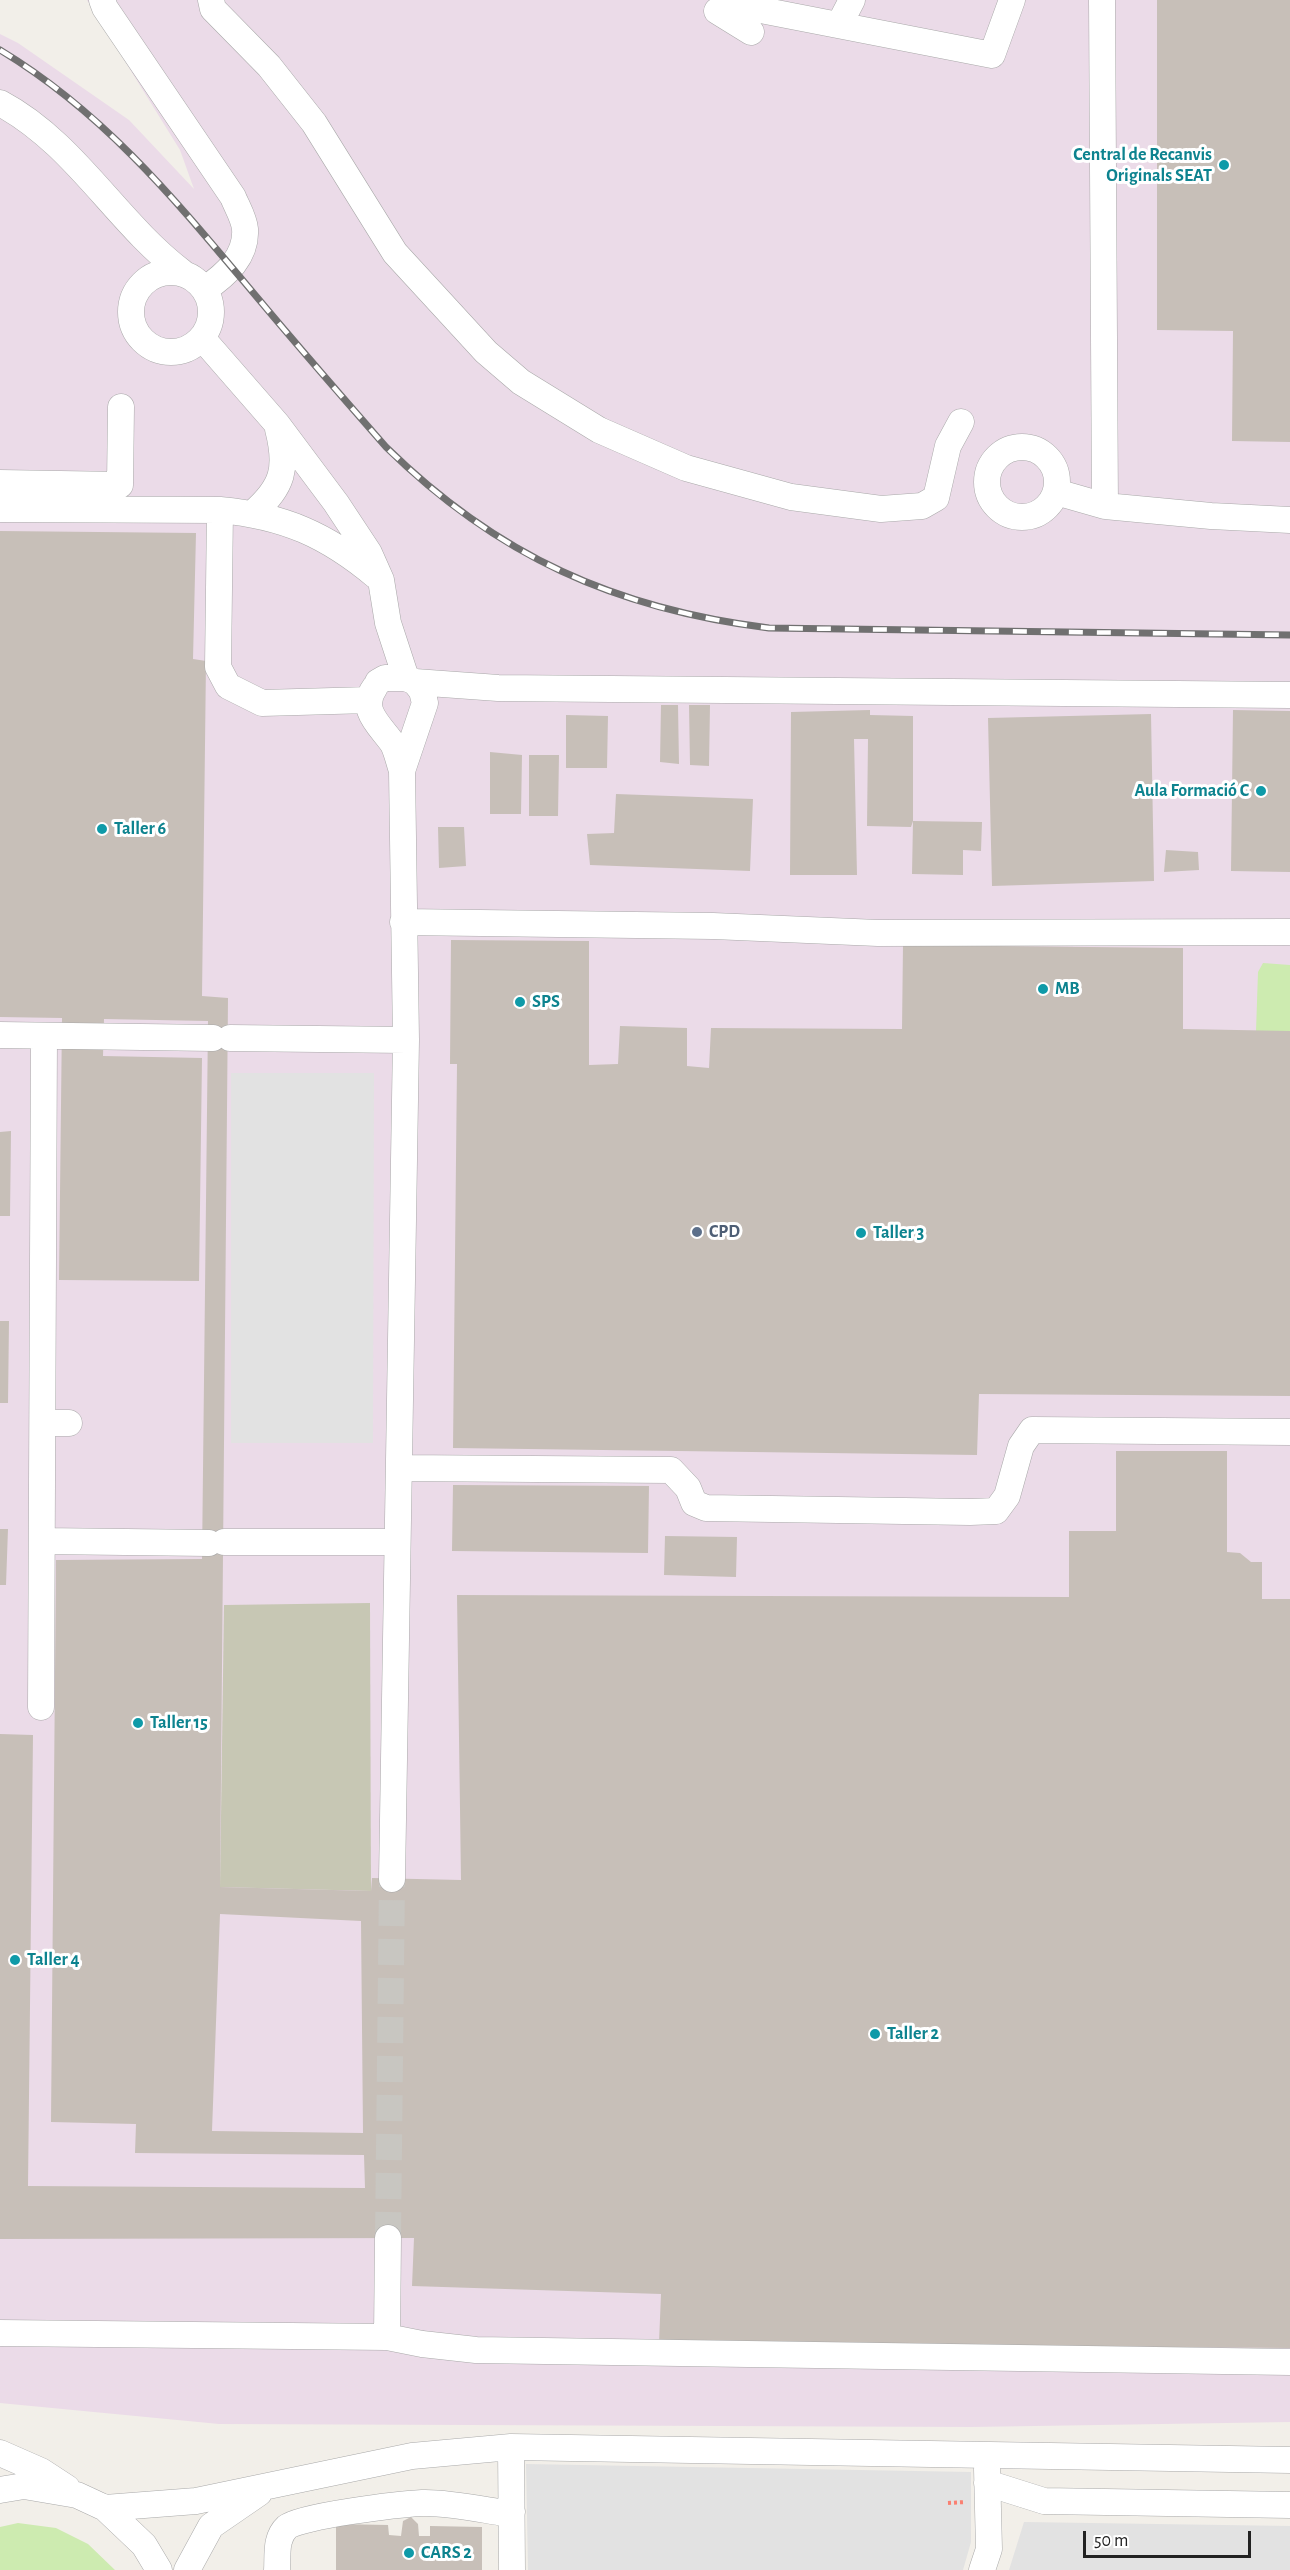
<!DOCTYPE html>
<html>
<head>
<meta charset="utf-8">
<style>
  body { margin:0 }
  #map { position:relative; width:1290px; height:2570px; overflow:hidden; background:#f2efe9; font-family:"Alegreya Sans",sans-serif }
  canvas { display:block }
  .scale { position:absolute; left:1083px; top:2531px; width:168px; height:27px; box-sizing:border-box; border:3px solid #222; border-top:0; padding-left:8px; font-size:18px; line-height:21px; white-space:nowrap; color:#222; -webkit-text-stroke:4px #fff; paint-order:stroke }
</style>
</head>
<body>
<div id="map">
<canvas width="1290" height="2570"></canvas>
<div class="scale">50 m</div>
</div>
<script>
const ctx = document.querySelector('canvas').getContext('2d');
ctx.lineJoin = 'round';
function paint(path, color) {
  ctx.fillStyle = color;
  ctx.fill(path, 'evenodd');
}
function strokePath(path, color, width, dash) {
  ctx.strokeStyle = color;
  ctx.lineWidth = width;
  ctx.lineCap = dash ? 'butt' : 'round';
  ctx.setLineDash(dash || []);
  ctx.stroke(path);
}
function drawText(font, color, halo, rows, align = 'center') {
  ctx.font = font + ' "Alegreya Sans",sans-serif';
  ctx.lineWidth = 6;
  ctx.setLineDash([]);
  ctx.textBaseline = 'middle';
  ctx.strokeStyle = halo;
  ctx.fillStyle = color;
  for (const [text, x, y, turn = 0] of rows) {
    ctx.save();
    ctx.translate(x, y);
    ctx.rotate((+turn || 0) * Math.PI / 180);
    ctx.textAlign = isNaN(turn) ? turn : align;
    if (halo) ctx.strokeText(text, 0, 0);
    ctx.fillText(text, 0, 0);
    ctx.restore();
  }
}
const industrial = new Path2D(`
  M 87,0 L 1290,0 L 1290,2422 L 971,2427 L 219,2424 L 0,2403 L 0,34 L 18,43 L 129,120 L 194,189 L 180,150 Z`);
const construction = new Path2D(`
  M 370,1603 L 371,1891 L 220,1887 L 224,1605 Z`);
const grass = new Path2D(`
  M 1263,963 L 1290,965 L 1290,1031 L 1256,1031 L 1258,972 Z
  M 18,2523 L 56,2528 L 88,2544 L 115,2570 L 0,2570 L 0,2527 Z`);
const parking = new Path2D(`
  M 231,1073 L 374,1073 L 373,1443 L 231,1443 Z
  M 526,2464 L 971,2472 L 971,2542 L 963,2570 L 528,2570 Z
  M 1024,2522 L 1290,2526 L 1290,2570 L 1009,2570 Z`);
const building = new Path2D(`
  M 1157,0 L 1290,0 L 1290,442 L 1232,441 L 1233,331 L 1157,330 Z
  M 0,531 L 196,533 L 193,659 L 206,661 L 202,996 L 228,998 L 220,1887 L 371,1891 L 372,1878 L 461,1880 L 457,1595 L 1069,1597 L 1069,1531 L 1116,1531 L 1116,1451 L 1227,1451 L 1227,1552 L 1240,1553 L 1251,1562 L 1262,1562 L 1262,1599 L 1290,1599 L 1290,2348 L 659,2343 L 661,2294 L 412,2286 L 414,2238 L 0,2239 L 0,1734 L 33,1735 L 28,2186 L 365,2188 L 364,2155 L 135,2153 L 136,2124 L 51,2122 L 56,1560 L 202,1559 L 208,1021 L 104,1019 L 103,1056 L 202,1058 L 199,1281 L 59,1280 L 62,1018 L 0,1017 ZM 220,1914 L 361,1921 L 363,2133 L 212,2131 Z
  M 661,705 L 678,705 L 679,764 L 660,762 Z
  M 689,705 L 710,705 L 709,766 L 690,765 Z
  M 870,710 L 870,715 L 913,716 L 913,821 L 911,827 L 867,826 L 868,739 L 854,739 L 857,875 L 790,875 L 791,712 Z
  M 1233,710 L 1290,711 L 1290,872 L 1231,871 Z
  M 1151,714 L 1154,881 L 992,886 L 988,718 Z
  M 566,715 L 608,716 L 607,768 L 566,768 Z
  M 490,752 L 522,755 L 521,814 L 490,814 Z
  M 529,755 L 559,755 L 558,816 L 529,816 Z
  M 616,794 L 753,799 L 750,871 L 590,865 L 587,834 L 614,833 Z
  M 913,821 L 982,822 L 981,851 L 963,850 L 963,875 L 912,874 Z
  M 438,827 L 464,827 L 466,866 L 439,868 Z
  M 1166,850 L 1198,852 L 1199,870 L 1164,872 Z
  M 451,940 L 589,941 L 589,1065 L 618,1064 L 620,1026 L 687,1028 L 687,1066 L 709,1068 L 711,1028 L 902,1029 L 903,945 L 1183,948 L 1183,1029 L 1290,1031 L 1290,1396 L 979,1394 L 977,1455 L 453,1448 L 457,1064 L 450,1064 Z
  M 11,1131 L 10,1216 L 0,1216 L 0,1132 Z
  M 0,1321 L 9,1321 L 8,1403 L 0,1403 Z
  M 453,1485 L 649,1486 L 648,1553 L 452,1551 Z
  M 0,1529 L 8,1529 L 6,1585 L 0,1585 Z
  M 665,1536 L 737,1537 L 736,1577 L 664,1575 Z
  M 411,2517 L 418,2524 L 419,2536 L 430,2536 L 430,2526 L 482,2527 L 482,2570 L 336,2570 L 336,2524 L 388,2525 L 389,2535 L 401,2536 L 403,2521 Z`);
const minorTunnel = new Path2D(`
  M 388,2238 L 392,1879`);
const path = new Path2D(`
  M 948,2503 L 966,2502`);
const minor = new Path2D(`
  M 102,0 L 105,8 L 233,197 C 237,207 244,218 245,229 C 247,256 226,275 205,289
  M 211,0 L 213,9 L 269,66 L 314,123 L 395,253 L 486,352 L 521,382 L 599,430 L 686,468 L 791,497 L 881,509 L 922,506 L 936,498 L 948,446 L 961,422
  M 725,0 L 730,4 L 992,55 L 1012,0
  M 1102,0 L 1105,506
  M 717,11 L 751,32
  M 839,25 L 852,0
  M 0,103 C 75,143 116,222 182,272
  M131 312a40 40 0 1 1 80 0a40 40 0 1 1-80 0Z
  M 202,338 L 277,424 L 336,503 L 369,553 L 381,580 L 388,623 L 406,678
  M987 482a35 35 0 1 1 70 0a35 35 0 1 1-70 0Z
  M 0,483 L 120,485 L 121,407
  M 1056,492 L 1105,506 L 1211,516 L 1290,520
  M 0,509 L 220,510 C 284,516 327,535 376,576
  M 220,510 L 218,667 L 228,686 L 262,703 L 369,700
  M 253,513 C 283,487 288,468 278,429
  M 378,682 L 385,678 L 406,678 L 415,682 L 422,691 L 425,703 L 402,771 L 406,1040 L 392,1879
  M 415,682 L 498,688 L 1290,695
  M 375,687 C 358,710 381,726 393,744 C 397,752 399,762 402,771
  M 403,922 L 713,926 L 878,933 L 1290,932
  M 0,1035 L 213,1038
  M 230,1038 L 406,1040
  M 43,1423 L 69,1423
  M 399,1468 L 671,1470 L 688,1488 L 694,1503 L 706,1508 L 970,1512 L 996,1511 L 1007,1496 L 1021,1446 L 1032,1430 L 1290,1432
  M 42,1541 L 209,1543
  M 224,1542 L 397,1542
  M 41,1707 L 44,1036
  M 0,2333 L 387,2337 L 422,2344 L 476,2350 L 1290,2362
  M 387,2337 L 388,2238
  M 511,2447 L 512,2570
  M 0,2453 L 41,2471 L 67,2488
  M 987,2483 L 1044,2501 L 1290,2505
  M 0,2490 L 24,2486 L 77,2495 L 105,2508 L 144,2545 L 159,2570
  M 105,2508 L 196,2501 L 412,2456 L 511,2447 L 1290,2460
  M 187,2570 L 211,2526 L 259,2493
  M 277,2570 C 278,2555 275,2538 287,2527 C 300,2516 400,2504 422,2503 C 446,2502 479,2509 504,2513 L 512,2512
  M 982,2570 L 989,2549 L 987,2469`);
const rail = new Path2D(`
  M 0,50 C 108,115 181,207 261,302 C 302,351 344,399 386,447 C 497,556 616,609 769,628 L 1290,635`);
const markers = [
  [1224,165,6,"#0f9aa8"],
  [1261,791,6,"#0f9aa8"],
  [102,829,6,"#0f9aa8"],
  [1043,989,6,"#0f9aa8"],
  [520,1002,6,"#0f9aa8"],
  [697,1232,6,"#5c6f8a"],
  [861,1233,6,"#0f9aa8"],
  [138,1723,6,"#0f9aa8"],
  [15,1960,6,"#0f9aa8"],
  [875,2034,6,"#0f9aa8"],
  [409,2553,6,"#0f9aa8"]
];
const cultureNames = [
  ["Central de Recanvis",1212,155,"right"],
  ["Originals SEAT",1212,176,"right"],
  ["Aula Formació C",1249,791,"right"],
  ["Taller 6",114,829],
  ["MB",1055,989],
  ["SPS",532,1002],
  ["Taller 3",873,1233],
  ["Taller 15",150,1723],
  ["Taller 4",27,1960],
  ["Taller 2",887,2034],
  ["CARS 2",421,2553]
];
const serviceNames = [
  ["CPD",709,1232]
];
paint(industrial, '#ebdbe8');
paint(construction, '#c7c7b4');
paint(grass, '#cdebb0');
paint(parking, '#e2e2e2');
paint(building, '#c7bfb8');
strokePath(minorTunnel, '#c8c6c1', 26, [26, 13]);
strokePath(minor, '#a9a9a9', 27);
strokePath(path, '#fa8072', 4, [3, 3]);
strokePath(minor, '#fff', 26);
strokePath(rail, '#707070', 7);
strokePath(rail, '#fff', 4.5, [14]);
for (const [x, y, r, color] of markers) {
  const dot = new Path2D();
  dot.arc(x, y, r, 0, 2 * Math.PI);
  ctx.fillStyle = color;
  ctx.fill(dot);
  strokePath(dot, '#fff', 2);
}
drawText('bold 18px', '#0d838f', '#fff', cultureNames, 'left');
drawText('bold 18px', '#4e5e75', '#fff', serviceNames, 'left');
</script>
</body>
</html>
